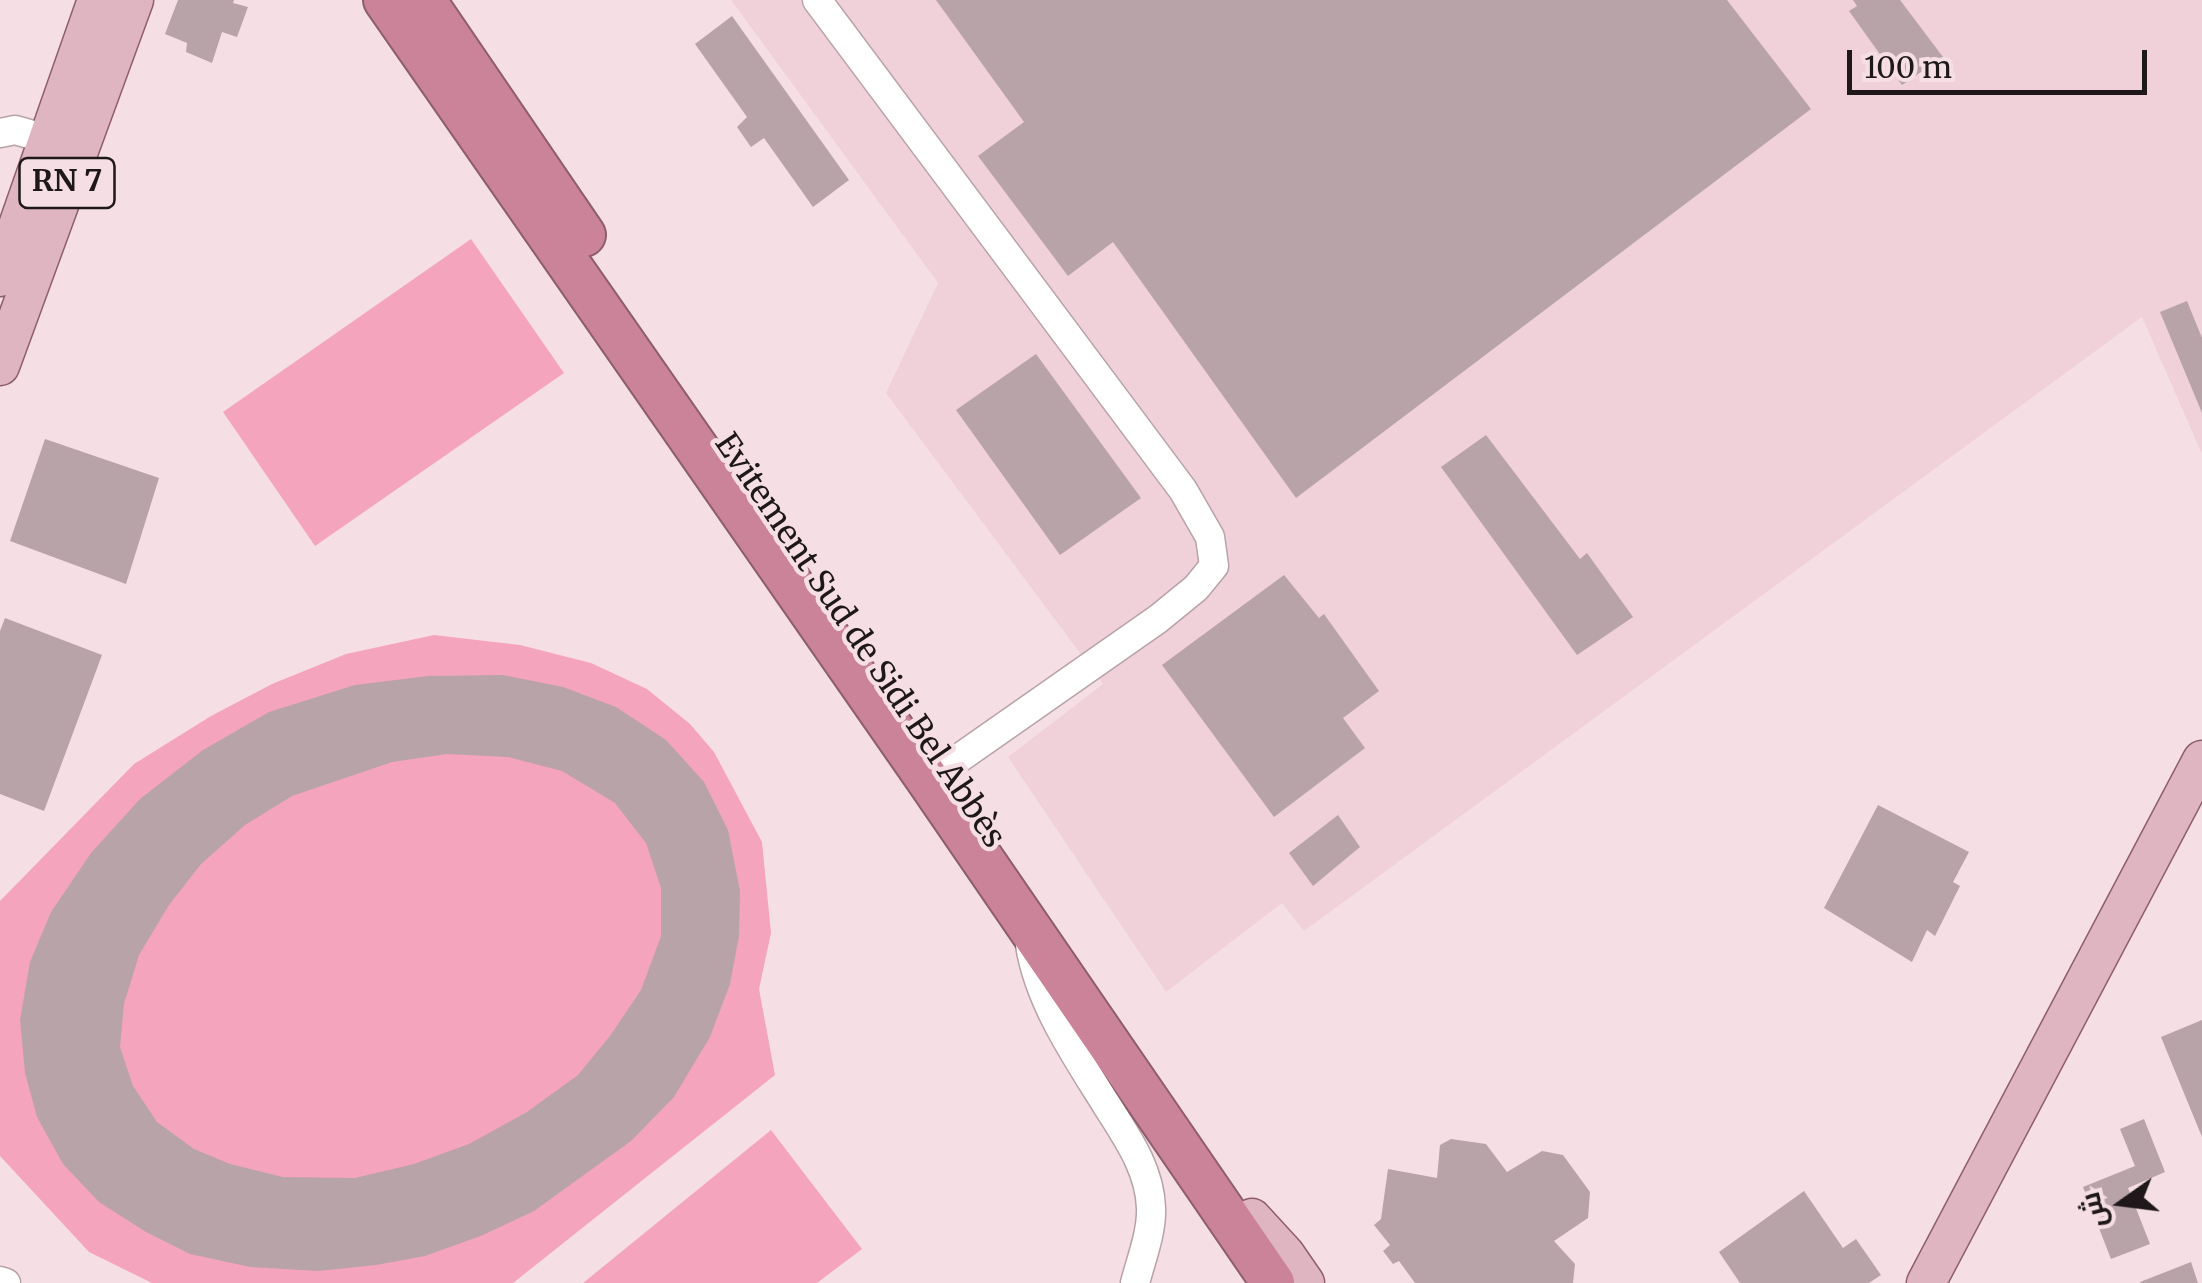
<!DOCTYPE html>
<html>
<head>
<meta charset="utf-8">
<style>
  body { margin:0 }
  #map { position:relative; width:2202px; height:1283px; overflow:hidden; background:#f5dfe5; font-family:Merriweather,Cairo,serif }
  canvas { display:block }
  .north { position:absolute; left:2072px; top:1153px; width:100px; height:100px; -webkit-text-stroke:8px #f5dfe5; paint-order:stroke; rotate:256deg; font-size:28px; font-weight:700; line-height:40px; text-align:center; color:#1f181a }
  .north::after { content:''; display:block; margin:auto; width:35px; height:45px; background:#1f181a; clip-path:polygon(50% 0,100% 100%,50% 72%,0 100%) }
  .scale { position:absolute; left:1847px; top:50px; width:300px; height:45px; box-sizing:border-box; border:5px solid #1f181a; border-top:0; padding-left:12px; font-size:30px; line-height:35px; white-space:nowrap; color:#1f181a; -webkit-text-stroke:8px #f5dfe5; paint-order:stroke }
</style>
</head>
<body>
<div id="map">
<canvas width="2202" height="1283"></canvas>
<div class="north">ش</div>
<div class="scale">100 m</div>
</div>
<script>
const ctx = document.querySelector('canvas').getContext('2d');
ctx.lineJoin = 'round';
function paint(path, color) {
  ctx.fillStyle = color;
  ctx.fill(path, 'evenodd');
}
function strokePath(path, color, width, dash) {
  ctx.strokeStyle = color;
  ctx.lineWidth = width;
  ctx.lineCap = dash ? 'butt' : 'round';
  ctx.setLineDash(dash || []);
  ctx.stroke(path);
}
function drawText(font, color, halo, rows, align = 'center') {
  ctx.font = font + ' Merriweather,serif';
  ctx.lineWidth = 9;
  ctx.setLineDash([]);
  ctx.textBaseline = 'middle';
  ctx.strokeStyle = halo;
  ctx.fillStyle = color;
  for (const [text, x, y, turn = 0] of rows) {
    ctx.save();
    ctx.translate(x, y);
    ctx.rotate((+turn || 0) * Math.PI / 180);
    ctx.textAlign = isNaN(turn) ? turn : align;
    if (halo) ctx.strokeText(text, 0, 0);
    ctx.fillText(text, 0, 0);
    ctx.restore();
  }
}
const built = new Path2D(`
  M 731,0 L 2202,0 L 2202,454 L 2142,317 L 1304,931 L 1282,903 L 1166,992 L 1008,757 L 1103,684 L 886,393 L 938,283 Z`);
const green = new Path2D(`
  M 471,239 L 564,373 L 315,546 L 223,412 Z
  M 434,635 L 520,645 L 591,663 L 647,689 L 690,724 L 714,752 L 762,842 L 771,933 L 759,989 L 775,1075 L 513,1283 L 152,1283 L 89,1252 L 0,1156 L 0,901 L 134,764 L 211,716 L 272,684 L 346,654 Z
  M 771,1130 L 862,1249 L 817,1283 L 583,1283 Z`);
const building = new Path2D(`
  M 178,0 L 234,0 L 233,3 L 248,7 L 237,37 L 222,32 L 212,63 L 186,52 L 187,43 L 165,34 Z
  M 936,0 L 1727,0 L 1811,109 L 1296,498 L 1113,242 L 1068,276 L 978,156 L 1024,122 Z
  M 1853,0 L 1900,0 L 1943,57 L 1902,85 L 1849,11 L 1857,6 Z
  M 732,16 L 849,180 L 813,207 L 764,138 L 751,147 L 737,127 L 747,117 L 695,44 Z
  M 2187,301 L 2202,338 L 2202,413 L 2160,312 Z
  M 1036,354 L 1141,498 L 1060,555 L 956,410 Z
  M 1486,435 L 1580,559 L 1587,553 L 1633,617 L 1577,655 L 1441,467 Z
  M 45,439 L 159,478 L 126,584 L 10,541 Z
  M 1284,575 L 1319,618 L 1324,614 L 1379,691 L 1343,718 L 1365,748 L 1274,817 L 1162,665 Z
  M 5,618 L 102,655 L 44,811 L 0,794 L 0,631 Z
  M 503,675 L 563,687 L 616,707 L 666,740 L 704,782 L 728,830 L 740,891 L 739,936 L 730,984 L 710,1037 L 674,1097 L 631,1141 L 534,1211 L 483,1235 L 425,1256 L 376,1265 L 318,1271 L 250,1267 L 190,1254 L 146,1232 L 99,1202 L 63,1164 L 37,1117 L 25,1073 L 20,1020 L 30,962 L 51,912 L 91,853 L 140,799 L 203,750 L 269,712 L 355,685 L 428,676 ZM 447,754 L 508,757 L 562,771 L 615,803 L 646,843 L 661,888 L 661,936 L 641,990 L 610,1036 L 578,1075 L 527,1112 L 469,1144 L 414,1164 L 355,1178 L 283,1177 L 230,1164 L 194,1149 L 157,1122 L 133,1086 L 120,1047 L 124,1004 L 139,955 L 169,905 L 201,864 L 245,825 L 292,796 L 392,762 Z
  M 1878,805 L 1969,852 L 1953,882 L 1960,886 L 1935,936 L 1927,930 L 1912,962 L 1824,908 Z
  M 1338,815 L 1360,847 L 1313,886 L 1289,853 Z
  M 2202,1020 L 2202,1137 L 2161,1037 Z
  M 2144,1119 L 2165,1172 L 2128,1188 L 2150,1244 L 2111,1259 L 2083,1187 L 2135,1166 L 2120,1129 Z
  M 1451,1139 L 1486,1144 L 1507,1172 L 1542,1151 L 1563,1155 L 1590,1192 L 1588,1218 L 1554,1241 L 1575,1264 L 1573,1283 L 1415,1283 L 1399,1261 L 1393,1264 L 1383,1251 L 1390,1245 L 1374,1225 L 1381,1219 L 1388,1169 L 1437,1178 L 1440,1145 Z
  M 1804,1191 L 1843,1248 L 1856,1239 L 1881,1275 L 1869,1283 L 1740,1283 L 1719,1252 Z
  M 2191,1262 L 2198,1283 L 2141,1283 L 2140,1282 Z`);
const minor = new Path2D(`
  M 817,0 L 1183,490 L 1210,537 L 1214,566 L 1196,588 L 1158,619 L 928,780
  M 0,133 L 15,130 L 47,139
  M 1030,945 C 1039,1002 1076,1056 1106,1104 C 1126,1136 1150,1169 1151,1208 C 1152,1232 1141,1260 1135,1283
  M 0,1281 L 6,1283`);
const major = new Path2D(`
  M 0,277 L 97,0
  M 0,366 L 134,0
  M 1252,1218 L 1285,1254 L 1305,1283
  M 1926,1283 L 2202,760`);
const highway = new Path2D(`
  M 385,0 L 928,780 L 1273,1283
  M 424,0 L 584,235`);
const shields = [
  [67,183,95]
];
const shieldNames = [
  ["RN 7",67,183]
];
const streetNames = [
  ["Evitement Sud de Sidi Bel Abbès",859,641,56]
];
paint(built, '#f0d1d9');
paint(green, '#f5a4bd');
paint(building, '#b8a3a9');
strokePath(minor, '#b7a2a8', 31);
strokePath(major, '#8e5e6d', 41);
strokePath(highway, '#8e5e6d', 46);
strokePath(minor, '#fff', 28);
strokePath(major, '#dfb5c2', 38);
strokePath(highway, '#ca8399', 42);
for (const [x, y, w] of shields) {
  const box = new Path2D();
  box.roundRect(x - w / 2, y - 25, w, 50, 8);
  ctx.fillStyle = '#f5dfe5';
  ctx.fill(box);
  strokePath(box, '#1f181a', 2.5);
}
drawText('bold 30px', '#1f181a', null, shieldNames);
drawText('32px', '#1f181a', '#f5dfe5', streetNames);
</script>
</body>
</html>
